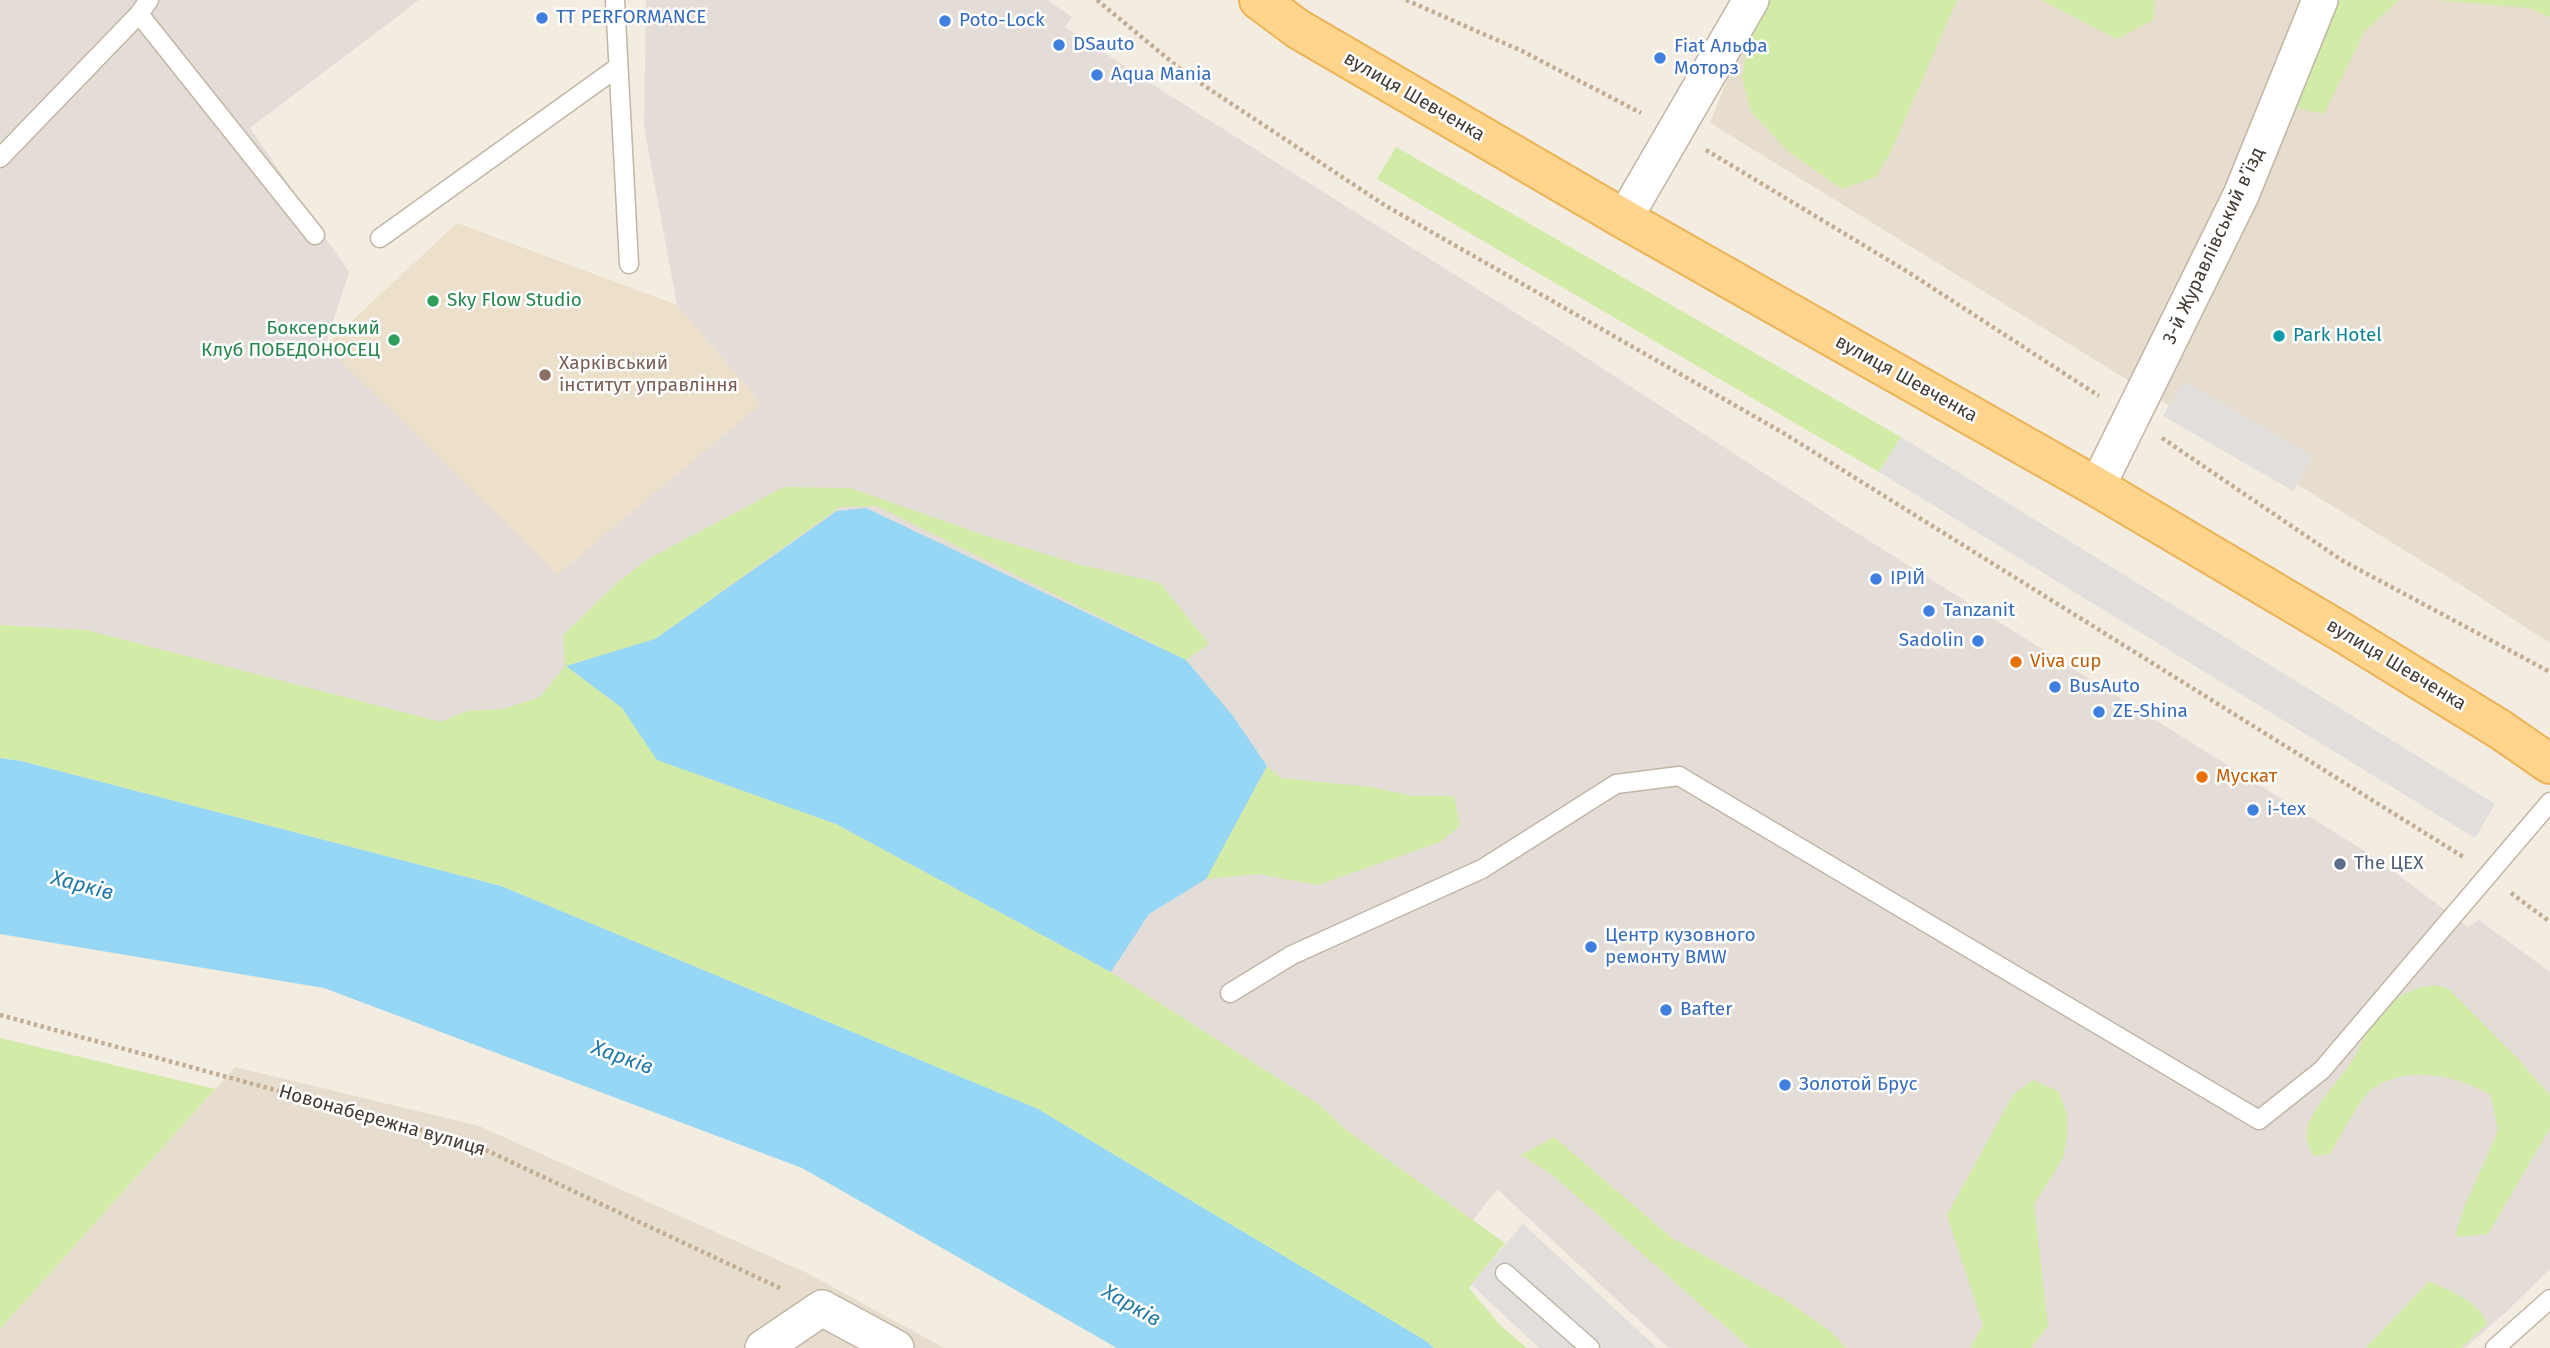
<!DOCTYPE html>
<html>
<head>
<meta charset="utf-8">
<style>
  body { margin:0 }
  canvas { display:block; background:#f2ece1 }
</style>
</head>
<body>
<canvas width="2550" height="1348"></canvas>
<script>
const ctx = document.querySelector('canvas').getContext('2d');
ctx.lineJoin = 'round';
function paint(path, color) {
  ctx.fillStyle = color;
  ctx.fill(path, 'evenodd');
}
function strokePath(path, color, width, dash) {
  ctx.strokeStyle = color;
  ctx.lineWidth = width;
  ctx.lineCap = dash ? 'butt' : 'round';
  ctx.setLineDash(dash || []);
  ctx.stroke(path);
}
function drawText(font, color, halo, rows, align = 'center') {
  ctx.font = font + ' "Fira Sans",sans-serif';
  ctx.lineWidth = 5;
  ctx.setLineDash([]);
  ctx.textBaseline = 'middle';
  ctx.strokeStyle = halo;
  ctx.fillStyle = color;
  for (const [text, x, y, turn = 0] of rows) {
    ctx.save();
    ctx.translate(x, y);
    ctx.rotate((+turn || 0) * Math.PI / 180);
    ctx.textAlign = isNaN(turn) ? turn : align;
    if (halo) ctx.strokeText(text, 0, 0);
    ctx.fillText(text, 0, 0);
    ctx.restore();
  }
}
const residential = new Path2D(`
  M 1759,0 L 2550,0 L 2550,643 L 2464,587 L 1710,123 Z
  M 235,1067 L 479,1126 L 807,1273 L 944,1348 L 0,1348 L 0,1329 Z`);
const industrial = new Path2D(`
  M 0,0 L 419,0 L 250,128 L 349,272 L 325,346 L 761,404 L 677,305 L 644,127 L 646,0 L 1047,0 L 1072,17 L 1065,27 L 1150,83 L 1565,344 L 1844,525 L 2374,857 L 2468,927 L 2479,920 L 2550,972 L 2550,1269 L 2506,1312 L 2465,1348 L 1669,1348 L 1497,1189 L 1470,1224 L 86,630 L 0,625 Z`);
const education = new Path2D(`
  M 457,223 L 677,305 L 761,404 L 558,574 L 325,346 Z`);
const green = new Path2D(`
  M 1762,0 L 1957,0 L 1892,149 L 1877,176 L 1842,189 L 1789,152 L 1751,112 L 1742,77 L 1752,18 Z
  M 2041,0 L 2155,0 L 2153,20 L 2117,39 Z
  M 2335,0 L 2399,0 L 2364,32 L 2324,114 L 2298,108 L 2314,50 Z
  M 2436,0 L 2550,0 L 2550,17 L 2528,8 Z
  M 1396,147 L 1901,437 L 1879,472 L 1377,179 Z
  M 784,487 L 850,488 L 984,535 L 1077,564 L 1160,583 L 1209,644 L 1186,660 L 877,506 L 840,507 L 655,639 L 566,666 L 622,708 L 657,760 L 836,824 L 1111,972 L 1320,1105 L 1346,1130 L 1505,1243 L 1469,1288 L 1501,1326 L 1527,1348 L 1434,1348 L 1426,1341 L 1038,1109 L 501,886 L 21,761 L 0,758 L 0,625 L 86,630 L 441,722 L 467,711 L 503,709 L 540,697 L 565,666 L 563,635 L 618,582 L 648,559 Z
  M 1267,766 L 1281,778 L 1371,787 L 1413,796 L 1454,796 L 1460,826 L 1440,842 L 1318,885 L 1258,874 L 1206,879 Z
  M 2436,985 L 2449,989 L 2518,1059 L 2550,1095 L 2550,1128 L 2488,1234 L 2455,1237 L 2464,1208 L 2498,1131 L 2491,1095 C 2454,1075 2409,1064 2372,1089 C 2361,1096 2338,1141 2330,1154 L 2313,1156 C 2309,1147 2305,1139 2307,1130 C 2311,1108 2343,1077 2355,1056 C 2363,1042 2370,1021 2383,1009 C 2398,995 2415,987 2436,985 Z
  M 0,1038 L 215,1089 L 0,1329 Z
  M 2033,1080 L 2058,1091 L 2067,1114 L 2067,1137 L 2063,1158 L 2034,1204 L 2048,1326 L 2031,1348 L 1970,1348 L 1983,1325 L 1947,1215 L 2013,1095 Z
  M 1554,1137 L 1672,1238 L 1787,1301 L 1830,1331 L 1846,1348 L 1750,1348 L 1551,1174 L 1521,1155 Z
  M 2429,1281 C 2449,1291 2480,1301 2487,1324 L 2461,1348 L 2366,1348 Z`);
const parking = new Path2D(`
  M 2184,381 L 2313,456 L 2293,491 L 2163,416 Z
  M 1901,437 L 2495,804 L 2475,838 L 1879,472 Z
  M 1523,1224 L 1657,1348 L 1539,1348 L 1523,1333 L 1471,1284 Z`);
const water = new Path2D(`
  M 866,508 L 1186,660 L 1233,716 L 1267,766 L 1206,879 L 1149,914 L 1111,972 L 836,824 L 657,760 L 622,708 L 566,666 L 655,639 L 837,511 Z
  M 0,758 L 21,761 L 501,886 L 1038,1109 L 1426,1341 L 1434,1348 L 1117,1348 L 802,1168 L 324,988 L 0,934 Z`);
const path = new Path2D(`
  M 1097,0 L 1185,73 L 1386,206 L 1780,431 L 2465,858
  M 1406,0 L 1522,51 L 1641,113
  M 1706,150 L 1908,272 L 2099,396
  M 2162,438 L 2343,561 L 2550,672
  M 2511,893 L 2550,922
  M 0,1015 L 473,1144 L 782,1289`);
const service = new Path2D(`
  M 149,0 L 139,14 L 315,235
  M 615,0 L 629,264
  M 0,158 L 139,14
  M 380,238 L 618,67
  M 1230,993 L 1292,955 L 1482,869 L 1616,784 L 1679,776 L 2259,1120 L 2322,1070 L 2550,802
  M 1505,1273 L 1590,1348
  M 2495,1348 L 2550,1299`);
const minor = new Path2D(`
  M 1624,219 L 1751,0
  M 2097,487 L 2241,195 L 2320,0
  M 763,1348 L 822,1308 L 896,1348`);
const primary = new Path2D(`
  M 1259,0 L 1298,29 L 1624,219 L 2097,487 L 2345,634 L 2501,730 L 2550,764`);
const markers = [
  [542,18,7,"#3f7fe0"],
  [945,21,7,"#3f7fe0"],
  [1059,45,7,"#3f7fe0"],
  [1660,58,7,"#3f7fe0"],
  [1097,75,7,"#3f7fe0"],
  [433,301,7,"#2e9e5b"],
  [2279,336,7,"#0f9aa8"],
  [394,340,7,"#2e9e5b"],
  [545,375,7,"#8d6e63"],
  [1876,579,7,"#3f7fe0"],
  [1929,611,7,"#3f7fe0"],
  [1978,641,7,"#3f7fe0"],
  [2016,662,7,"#e8710a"],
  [2055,687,7,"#3f7fe0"],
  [2099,712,7,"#3f7fe0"],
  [2202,777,7,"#e8710a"],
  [2253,810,7,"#3f7fe0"],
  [2340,864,7,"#5c6f8a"],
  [1591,947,7,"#3f7fe0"],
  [1666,1010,7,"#3f7fe0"],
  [1785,1085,7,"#3f7fe0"]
];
const shopNames = [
  ["TT PERFORMANCE",556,18],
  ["Poto-Lock",959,21],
  ["DSauto",1073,45],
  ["Fiat Альфа",1674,47],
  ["Моторз",1674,69],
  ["Aqua Mania",1111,75],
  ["ІРІЙ",1890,579],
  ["Tanzanit",1943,611],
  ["Sadolin",1964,641,"right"],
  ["BusAuto",2069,687],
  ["ZE-Shina",2113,712],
  ["i-tex",2267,810],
  ["Центр кузовного",1605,936],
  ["ремонту BMW",1605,958],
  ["Bafter",1680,1010],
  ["Золотой Брус",1799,1085]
];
const streetNames = [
  ["вулиця Шевченка",1414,97,30],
  ["3-й Журавлівський в’їзд",2214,246,-65],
  ["вулиця Шевченка",1906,379,29],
  ["вулиця Шевченка",2396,665,31],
  ["Новонабережна вулиця",382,1121,16]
];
const leisureNames = [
  ["Sky Flow Studio",447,301],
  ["Боксерський",380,329,"right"],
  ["Клуб ПОБЕДОНОСЕЦ",380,351,"right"]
];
const cultureNames = [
  ["Park Hotel",2293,336]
];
const educationNames = [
  ["Харківський",559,364],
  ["інститут управління",559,386]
];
const foodNames = [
  ["Viva cup",2030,662],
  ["Мускат",2216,777]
];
const serviceNames = [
  ["The ЦЕХ",2354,864]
];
const waterNames = [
  ["Харків",82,886,15],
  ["Харків",622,1058,20],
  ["Харків",1131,1306,30]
];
paint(residential, '#e7ddcf');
paint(industrial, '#e4ddd7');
paint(education, '#ede0ca');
paint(green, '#d2eba6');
paint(parking, '#e2dedb');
paint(water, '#97d7f6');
strokePath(service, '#c1b6a6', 21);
strokePath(minor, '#c1b6a6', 38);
strokePath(primary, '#edb255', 42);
strokePath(path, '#c1ad93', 4.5, [3.5, 3.5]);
strokePath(service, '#fff', 18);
strokePath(minor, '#fff', 35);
strokePath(primary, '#ffd58e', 38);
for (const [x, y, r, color] of markers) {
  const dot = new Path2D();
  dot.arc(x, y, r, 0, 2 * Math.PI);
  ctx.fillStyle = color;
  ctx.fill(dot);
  strokePath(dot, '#fff', 2.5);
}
drawText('19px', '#366cbe', '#fff', shopNames, 'left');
drawText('19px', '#443b32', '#fff', streetNames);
drawText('19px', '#27864d', '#fff', leisureNames, 'left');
drawText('19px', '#0d838f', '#fff', cultureNames, 'left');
drawText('19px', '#785e54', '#fff', educationNames, 'left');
drawText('19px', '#c56008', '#fff', foodNames, 'left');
drawText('19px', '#4e5e75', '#fff', serviceNames, 'left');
drawText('italic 21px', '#2179a6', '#fff', waterNames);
</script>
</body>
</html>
